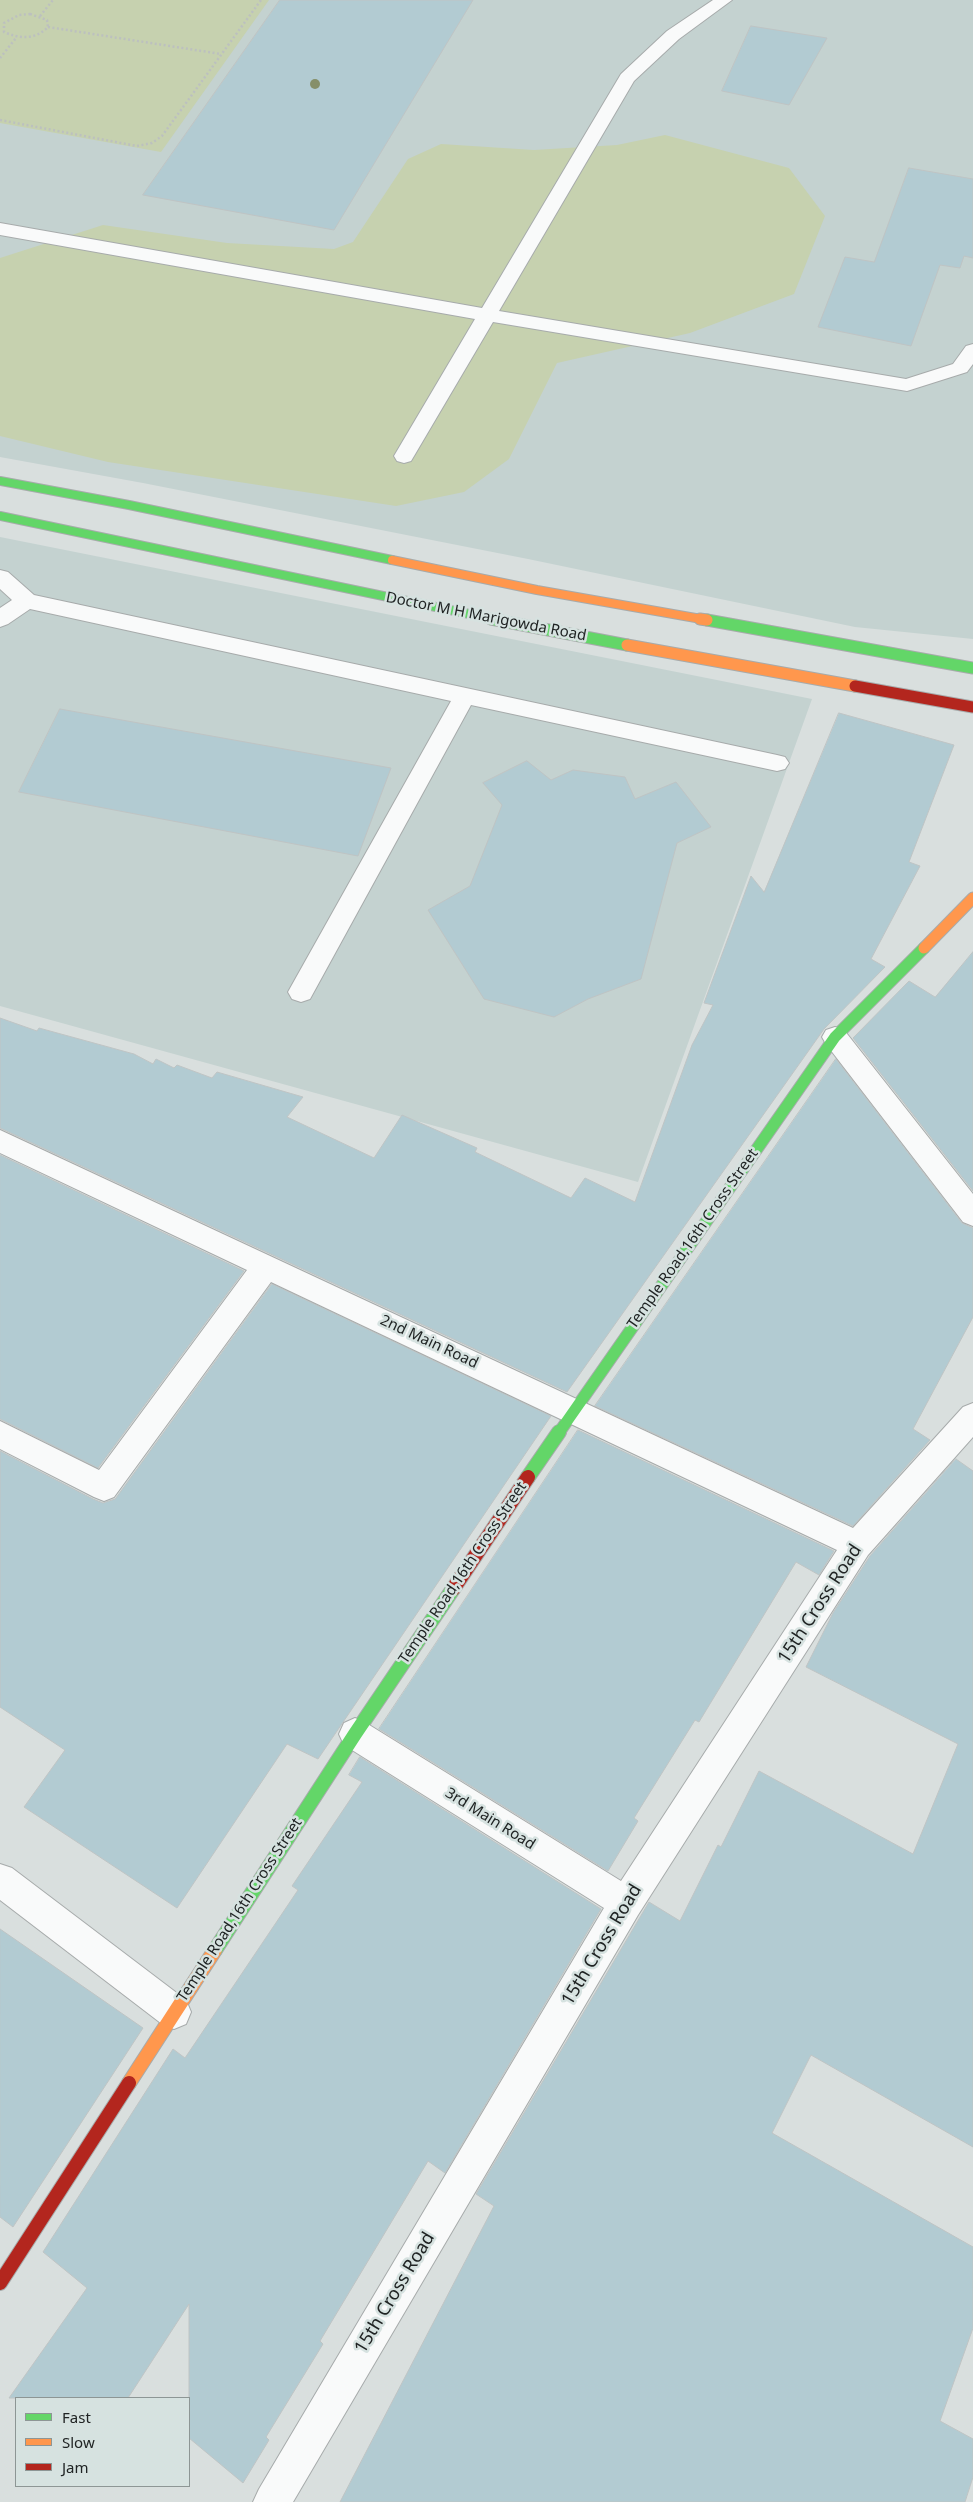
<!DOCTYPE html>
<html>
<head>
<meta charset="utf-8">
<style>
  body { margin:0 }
  #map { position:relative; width:973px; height:2502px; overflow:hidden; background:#d9dfde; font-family:"Noto Sans",sans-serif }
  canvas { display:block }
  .legend { position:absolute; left:15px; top:2397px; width:175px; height:90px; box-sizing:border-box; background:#d6e2e0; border:1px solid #8d9695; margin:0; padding:6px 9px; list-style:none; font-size:15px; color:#202424 }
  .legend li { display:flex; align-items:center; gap:10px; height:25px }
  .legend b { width:25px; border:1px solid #8d9695 }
</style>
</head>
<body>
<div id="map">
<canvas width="973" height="2502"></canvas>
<ul class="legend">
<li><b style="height:6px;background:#63d668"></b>Fast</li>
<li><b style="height:6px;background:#ff974d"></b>Slow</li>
<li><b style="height:6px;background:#b3261e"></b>Jam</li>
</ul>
</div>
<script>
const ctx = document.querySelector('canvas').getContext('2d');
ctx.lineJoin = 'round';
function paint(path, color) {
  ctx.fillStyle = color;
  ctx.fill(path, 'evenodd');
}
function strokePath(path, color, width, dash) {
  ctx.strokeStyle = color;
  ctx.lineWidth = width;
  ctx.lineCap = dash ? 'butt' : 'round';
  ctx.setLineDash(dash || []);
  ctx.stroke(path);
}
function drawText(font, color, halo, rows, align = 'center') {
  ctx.font = font + ' "Noto Sans",sans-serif';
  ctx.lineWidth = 5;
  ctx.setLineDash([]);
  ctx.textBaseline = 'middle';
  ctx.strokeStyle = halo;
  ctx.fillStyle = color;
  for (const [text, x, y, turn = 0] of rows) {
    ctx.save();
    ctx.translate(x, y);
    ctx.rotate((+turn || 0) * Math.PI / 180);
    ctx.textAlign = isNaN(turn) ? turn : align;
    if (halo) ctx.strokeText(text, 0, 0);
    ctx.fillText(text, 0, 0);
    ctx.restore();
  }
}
const built = new Path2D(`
  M 0,0 L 973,0 L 973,639 L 855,627 L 528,559 L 143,483 L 0,457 Z
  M 0,537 L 812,699 L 638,1182 L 0,1006 Z`);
const green = new Path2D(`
  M 0,0 L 269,0 L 161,152 L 0,123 Z
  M 665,135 L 789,168 L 825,216 L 794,294 L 690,333 L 557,363 L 509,459 L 464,492 L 396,506 L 108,462 L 0,436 L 0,258 L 103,225 L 227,243 L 334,249 L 353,242 L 408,159 L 441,144 L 534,150 L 617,145 Z`);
const building = new Path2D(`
  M 280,0 L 473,0 L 334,230 L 143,195 Z
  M 751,26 L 827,38 L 789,105 L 722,91 Z
  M 909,168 L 973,179 L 973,258 L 964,256 L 960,268 L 940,265 L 911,346 L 818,327 L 845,257 L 874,262 Z
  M 60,709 L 391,768 L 358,856 L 19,792 Z
  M 839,713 L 954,745 L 909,862 L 920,866 L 871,959 L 885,967 L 824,1029 L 567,1392 L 0,1128 L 0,1018 L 37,1031 L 39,1028 L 134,1054 L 153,1064 L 156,1059 L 174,1068 L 177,1065 L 212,1078 L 217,1072 L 303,1097 L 287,1117 L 374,1158 L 402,1115 L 477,1148 L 475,1152 L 571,1198 L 585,1178 L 635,1202 L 692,1045 L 713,1005 L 704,1003 L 751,876 L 764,892 Z
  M 527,761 L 551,780 L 573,770 L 625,777 L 635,799 L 676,782 L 711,827 L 677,843 L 641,979 L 588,999 L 554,1017 L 484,999 L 428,910 L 470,886 L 502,805 L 483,783 Z
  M 973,952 L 973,1191 L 853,1038 L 909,981 L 935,997 Z
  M 836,1059 L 962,1223 L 973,1228 L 973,1317 L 913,1429 L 930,1440 L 853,1526 L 595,1406 Z
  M 0,1155 L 244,1271 L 98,1468 L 0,1419 Z
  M 272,1284 L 551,1416 L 318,1759 L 287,1744 L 177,1908 L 24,1807 L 65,1750 L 0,1707 L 0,1451 L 93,1499 L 103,1503 L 115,1499 Z
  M 578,1430 L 834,1551 L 819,1575 L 796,1562 L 699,1722 L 695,1720 L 634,1818 L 638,1821 L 608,1871 L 379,1729 Z
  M 956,1459 L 973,1471 L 973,2147 L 811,2055 L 772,2133 L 973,2247 L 973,2328 L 940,2421 L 973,2439 L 973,2477 L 965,2502 L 340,2502 L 494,2206 L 476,2194 L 649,1902 L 680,1921 L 718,1845 L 721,1847 L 759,1771 L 913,1854 L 958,1744 L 806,1667 L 833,1613 L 870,1556 Z
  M 360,1757 L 601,1909 L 445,2173 L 428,2161 L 320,2341 L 323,2344 L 266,2437 L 269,2440 L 243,2483 L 189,2438 L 189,2304 L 128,2398 L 9,2398 L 87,2288 L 43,2252 L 173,2049 L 185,2058 L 298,1890 L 292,1886 L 362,1782 L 349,1775 Z
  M 0,1929 L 143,2028 L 13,2227 L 0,2217 Z`);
const path = new Path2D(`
  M 30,14 L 47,20 L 48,27 C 35,40 20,39 4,32 L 4,23 L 19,15 Z
  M 40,16 L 53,0
  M 48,27 L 221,54
  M 0,58 L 16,38
  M 0,120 L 137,146 L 152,143 L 162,136 L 261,0`);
const lane = new Path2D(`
  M 713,0 L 732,0 L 679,39 L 634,81 L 499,311 L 906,379 L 953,364 L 966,346 L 973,344 L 973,364 L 967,372 L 907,391 L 493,322 L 414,456 L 411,461 L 404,463 L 397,461 L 394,456 L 475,319 L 0,235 L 0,223 L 482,308 L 621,74 L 667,31 Z
  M 0,570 L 8,572 L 34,595 L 777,755 L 785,757 L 789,763 L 785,769 L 777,771 L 471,705 L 310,999 L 301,1002 L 292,999 L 288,992 L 451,701 L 30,609 L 8,624 L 0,627 L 0,608 L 12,600 L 0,589 Z`);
const street = new Path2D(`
  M 835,1027 L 844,1030 L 973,1194 L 973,1226 L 963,1222 L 826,1044 L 822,1037 L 826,1030 Z
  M 0,1130 L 853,1528 L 963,1407 L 973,1403 L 973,1437 L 868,1555 L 638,1915 L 293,2502 L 253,2502 L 259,2489 L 604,1908 L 344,1745 L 339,1734 L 344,1723 L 355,1718 L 366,1723 L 621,1881 L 837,1550 L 271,1282 L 114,1497 L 104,1501 L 94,1497 L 0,1449 L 0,1421 L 99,1470 L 247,1270 L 0,1153 Z
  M 0,1864 L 12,1868 L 186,2000 L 191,2012 L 186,2024 L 174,2029 L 162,2024 L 0,1900 Z`);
const fastFar2 = new Path2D(`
  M 0,481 L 129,505 L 392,560
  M 0,516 L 498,620`);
const fastFar1 = new Path2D(`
  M 491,619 L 627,645
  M 707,620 L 973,668
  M 558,1434 L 835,1037 L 924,948`);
const fast = new Path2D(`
  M 528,1477 L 559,1432
  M 215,1950 L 355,1734 L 453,1589`);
const slowFar2 = new Path2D(`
  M 392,560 L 537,590 L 707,620`);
const slowFar1 = new Path2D(`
  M 700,619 L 707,620
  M 627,645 L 855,686
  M 924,948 L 973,898`);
const slow = new Path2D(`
  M 129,2083 L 215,1950`);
const jamFar1 = new Path2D(`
  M 855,686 L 973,707`);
const jam = new Path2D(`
  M 453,1589 L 528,1477
  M 0,2283 L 129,2083`);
const trees = [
  [315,84]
];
const streetNames = [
  ["Doctor M H Marigowda Road",486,617,11],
  ["Temple Road,16th Cross Street",693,1239,-55],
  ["2nd Main Road",429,1342,25],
  ["Temple Road,16th Cross Street",463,1573,-56],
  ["3rd Main Road",490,1819,32],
  ["Temple Road,16th Cross Street",240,1910,-57]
];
const nearStreetnames = [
  ["15th Cross Road",820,1604,-57],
  ["15th Cross Road",602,1945,-59],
  ["15th Cross Road",395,2293,-59]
];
paint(built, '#c4d2d0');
paint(green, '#c6d1af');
paint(building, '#b2cbd2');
strokePath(building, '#bfc4c4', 1);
strokePath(lane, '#a7abab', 2);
strokePath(street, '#a7abab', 2);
strokePath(fastFar2, '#a7abab', 10);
strokePath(fastFar1, '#a7abab', 13);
strokePath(fast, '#a7abab', 16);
strokePath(slowFar2, '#a7abab', 10);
strokePath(slowFar1, '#a7abab', 13);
strokePath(slow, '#a7abab', 16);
strokePath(jamFar1, '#a7abab', 13);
strokePath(jam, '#a7abab', 16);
strokePath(path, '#bcc0bf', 2.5, [2, 2.5]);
paint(lane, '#f9fafa');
paint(street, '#f9fafa');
strokePath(fastFar2, '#63d668', 8);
strokePath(fastFar1, '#63d668', 11);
strokePath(fast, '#63d668', 14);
strokePath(slowFar2, '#ff974d', 8);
strokePath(slowFar1, '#ff974d', 11);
strokePath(slow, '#ff974d', 14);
strokePath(jamFar1, '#b3261e', 11);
strokePath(jam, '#b3261e', 14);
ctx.fillStyle = '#868f69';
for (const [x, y] of trees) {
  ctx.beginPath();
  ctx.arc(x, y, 5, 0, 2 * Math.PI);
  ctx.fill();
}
drawText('15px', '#202424', '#d6e2e0', streetNames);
drawText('18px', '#202424', '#d6e2e0', nearStreetnames);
</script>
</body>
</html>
